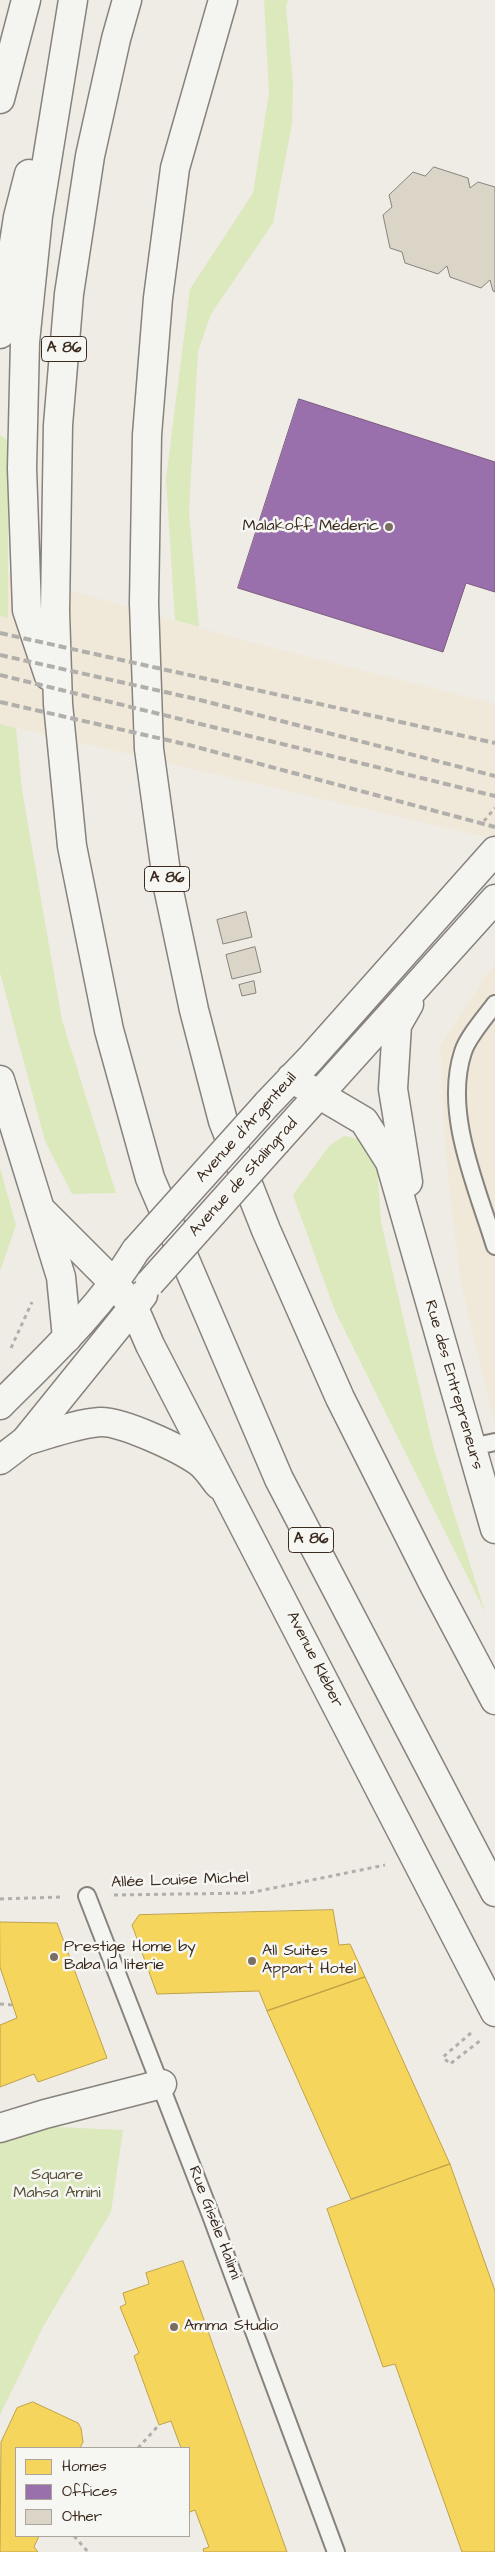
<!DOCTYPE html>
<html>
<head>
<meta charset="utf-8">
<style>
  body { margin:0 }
  #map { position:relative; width:495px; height:2552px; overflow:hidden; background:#efece5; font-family:"Architects Daughter",sans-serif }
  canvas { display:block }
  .legend { position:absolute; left:15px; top:2447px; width:175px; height:90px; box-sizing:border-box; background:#f6f6f2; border:1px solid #aba49d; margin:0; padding:6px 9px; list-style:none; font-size:15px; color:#3b2a1e }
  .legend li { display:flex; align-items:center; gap:10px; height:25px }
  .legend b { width:25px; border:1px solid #aba49d }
</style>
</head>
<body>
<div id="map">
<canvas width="495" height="2552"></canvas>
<ul class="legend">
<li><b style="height:14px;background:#f6d55c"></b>Homes</li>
<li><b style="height:14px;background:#9970ab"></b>Offices</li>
<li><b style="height:14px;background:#dbd5c8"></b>Other</li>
</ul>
</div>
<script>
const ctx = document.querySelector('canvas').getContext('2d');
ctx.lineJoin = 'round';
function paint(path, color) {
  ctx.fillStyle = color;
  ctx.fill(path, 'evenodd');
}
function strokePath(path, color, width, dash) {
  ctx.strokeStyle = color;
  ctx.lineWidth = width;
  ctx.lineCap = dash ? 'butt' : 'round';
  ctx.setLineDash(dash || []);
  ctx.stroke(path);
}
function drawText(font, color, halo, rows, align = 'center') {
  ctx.font = font + ' "Architects Daughter",sans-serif';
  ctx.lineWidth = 5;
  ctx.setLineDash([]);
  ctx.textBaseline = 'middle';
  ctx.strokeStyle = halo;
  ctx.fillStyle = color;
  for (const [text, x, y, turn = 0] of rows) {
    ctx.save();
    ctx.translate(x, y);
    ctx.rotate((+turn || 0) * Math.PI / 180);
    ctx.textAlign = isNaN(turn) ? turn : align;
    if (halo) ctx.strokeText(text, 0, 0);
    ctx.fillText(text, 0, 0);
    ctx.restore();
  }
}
const built = new Path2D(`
  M 0,570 L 249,642 L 495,704 L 495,839 L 0,724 Z
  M 495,966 L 495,1424 L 461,1284 L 446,1157 L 440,1046 L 488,973 Z`);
const green = new Path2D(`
  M 264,0 L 288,0 L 286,7 L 293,84 L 292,124 L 273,223 L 211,314 L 198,351 L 189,511 L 199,627 L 175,620 L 166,479 L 190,289 L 253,193 L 269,93 Z
  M 0,435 L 8,441 L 8,618 L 0,616 Z
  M 0,724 L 16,728 L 22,790 L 62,1020 L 116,1193 L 72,1194 L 45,1141 L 0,973 Z
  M 344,1136 L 363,1140 L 377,1163 L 381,1222 L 433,1446 L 485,1612 L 335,1311 L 293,1195 L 329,1146 Z
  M 0,1168 L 16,1225 L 0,1271 Z
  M 34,2126 L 123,2130 L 111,2212 L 43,2327 L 0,2415 L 0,2141 Z`);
const homes = new Path2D(`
  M 333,1910 L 339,1945 L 350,1944 L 365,1977 L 267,2011 L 259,1991 L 157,1994 L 132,1925 L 139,1915 Z
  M 0,1922 L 57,1923 L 107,2058 L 38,2082 L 34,2074 L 0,2087 L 0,2025 L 17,2018 L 0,1967 Z
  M 365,1977 L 450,2164 L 351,2199 L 267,2011 Z
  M 450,2164 L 495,2291 L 495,2552 L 462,2552 L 395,2364 L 383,2367 L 327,2209 Z
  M 183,2261 L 287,2552 L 204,2552 L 203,2549 L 209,2547 L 195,2510 L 190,2512 L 189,2509 L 189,2448 L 181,2448 L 171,2421 L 159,2425 L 134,2356 L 139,2353 L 120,2307 L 126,2304 L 123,2293 L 149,2284 L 146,2273 Z
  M 33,2402 L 78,2423 L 81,2428 L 83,2442 L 80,2448 L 16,2448 L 16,2536 L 39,2536 L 34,2547 L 38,2552 L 0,2552 L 1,2442 L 17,2408 Z`);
const offices = new Path2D(`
  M 299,399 L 495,462 L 495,592 L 466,583 L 443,652 L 238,588 Z`);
const building = new Path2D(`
  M 434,167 L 468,178 L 470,188 L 478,182 L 495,187 L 495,292 L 493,291 L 490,280 L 481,288 L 450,277 L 447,266 L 438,274 L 405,263 L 402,252 L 390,248 L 383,215 L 392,207 L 389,195 L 413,172 L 425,176 Z
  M 246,912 L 252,937 L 223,944 L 217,920 Z
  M 255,947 L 261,972 L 232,979 L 226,955 Z
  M 254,981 L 256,993 L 242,996 L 239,985 Z`);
const path = new Path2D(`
  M 484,821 L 495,808
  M 11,1348 L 32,1302
  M 114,1895 L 249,1893 L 385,1865
  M 0,1899 L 63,1897
  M 0,2004 L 13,2005
  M 471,2033 L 443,2057 L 450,2064 L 481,2040
  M 138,2448 L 159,2425
  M 74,2536 L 88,2552`);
const lane = new Path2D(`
  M 495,1004 C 486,1016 467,1038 463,1052 C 443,1113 477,1187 495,1246
  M 471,1447 L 495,1442
  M 87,1896 L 210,2213 L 336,2552`);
const street = new Path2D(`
  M 25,1441 C 50,1434 75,1424 100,1422 C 122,1421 181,1449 199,1462 C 207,1468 213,1478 219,1485
  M 0,2128 L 45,2114 L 162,2084`);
const secondary = new Path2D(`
  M 291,1078 L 364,1121 L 390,1162 L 495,1529
  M 267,1104 L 310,1059 L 495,851
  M 277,1141 L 495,899
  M 408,1182 L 393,1089 L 397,1025 L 409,1004
  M 115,1284 L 134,1308 L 150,1345 L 495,2012
  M 0,1405 C 49,1356 100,1309 136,1250
  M 0,1460 L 25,1441 L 143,1295`);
const highway = new Path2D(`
  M 127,0 L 116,39 L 90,156 L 69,294 L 58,425 L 55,611 L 58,704 L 72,846 L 109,1030 L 150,1178 L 279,1479 L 495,1892
  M 223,0 L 175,168 L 158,298 L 147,435 L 144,603 L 149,749 L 168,887 L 194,1010 L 223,1121 L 266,1230 L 340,1398 L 434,1585 L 495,1700
  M 0,99 L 26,0
  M 0,334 L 18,217 L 29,174
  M 49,676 L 27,610 L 22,468 L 25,342 L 38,216 L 73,0
  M 0,1080 L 61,1277 L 67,1338
  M 43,1212 L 115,1284`);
const rail = new Path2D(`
  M 0,633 L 495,743
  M 0,655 L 196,699 L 495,776
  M 0,675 L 495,796
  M 0,702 L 189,745 L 495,827`);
const secondaryBridge = new Path2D(`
  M 136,1250 L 267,1104
  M 150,1283 L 277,1141`);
const markers = [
  [389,527,5,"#7a6e64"],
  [54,1957,5,"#7a6e64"],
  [252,1961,5,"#7a6e64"],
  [174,2327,5,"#7a6e64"]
];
const shields = [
  [64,349,45],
  [167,879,45],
  [311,1540,45]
];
const shieldNames = [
  ["A 86",64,349],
  ["A 86",167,879],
  ["A 86",311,1540]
];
const poiNames = [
  ["Malakoff Méderic",379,527,"right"],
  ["Prestige Home by",64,1948],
  ["Baba la literie",64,1966],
  ["All Suites",262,1952],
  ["Appart Hotel",262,1970],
  ["Amma Studio",184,2327]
];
const streetNames = [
  ["Avenue d'Argenteuil",247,1128,-48],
  ["Avenue de Stalingrad",244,1178,-48],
  ["Rue des Entrepreneurs",453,1385,74],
  ["Avenue Kléber",314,1660,63],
  ["Allée Louise Michel",180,1881,-2],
  ["Rue Gisèle Halimi",214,2223,69]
];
const parkNames = [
  ["Square",57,2176],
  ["Mahsa Amini",57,2194]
];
paint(built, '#f0e8d8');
paint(green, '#dbe9bd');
paint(homes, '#f6d55c');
strokePath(homes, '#bea249', 1);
paint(offices, '#9970ab');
strokePath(offices, '#7d5b81', 1);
paint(building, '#dbd5c8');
strokePath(building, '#87827c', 1);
strokePath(lane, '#87827c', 20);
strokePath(street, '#87827c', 31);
strokePath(secondary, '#87827c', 31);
strokePath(highway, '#87827c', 31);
strokePath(path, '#b1afac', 3, [4, 4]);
strokePath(lane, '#f4f4f1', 16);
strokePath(street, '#f4f4f1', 28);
strokePath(secondary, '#f4f4f1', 28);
strokePath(highway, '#f4f4f1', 28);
strokePath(rail, '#b1afac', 4, [8, 4]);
strokePath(secondaryBridge, '#87827c', 31, []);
strokePath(secondaryBridge, '#f4f4f1', 28);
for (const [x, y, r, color] of markers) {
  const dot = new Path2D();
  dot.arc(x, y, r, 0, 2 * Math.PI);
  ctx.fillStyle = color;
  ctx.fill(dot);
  strokePath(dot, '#f6f6f2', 2);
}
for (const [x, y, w] of shields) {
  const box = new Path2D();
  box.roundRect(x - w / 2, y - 12.5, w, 25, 4);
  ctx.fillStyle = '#f6f6f2';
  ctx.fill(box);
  strokePath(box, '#3b2a1e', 1);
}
drawText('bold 15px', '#3b2a1e', null, shieldNames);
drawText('16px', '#3b2a1e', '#f6f6f2', poiNames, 'left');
drawText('16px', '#3b2a1e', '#f6f6f2', streetNames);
drawText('16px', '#585037', '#f6f6f2', parkNames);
</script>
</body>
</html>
